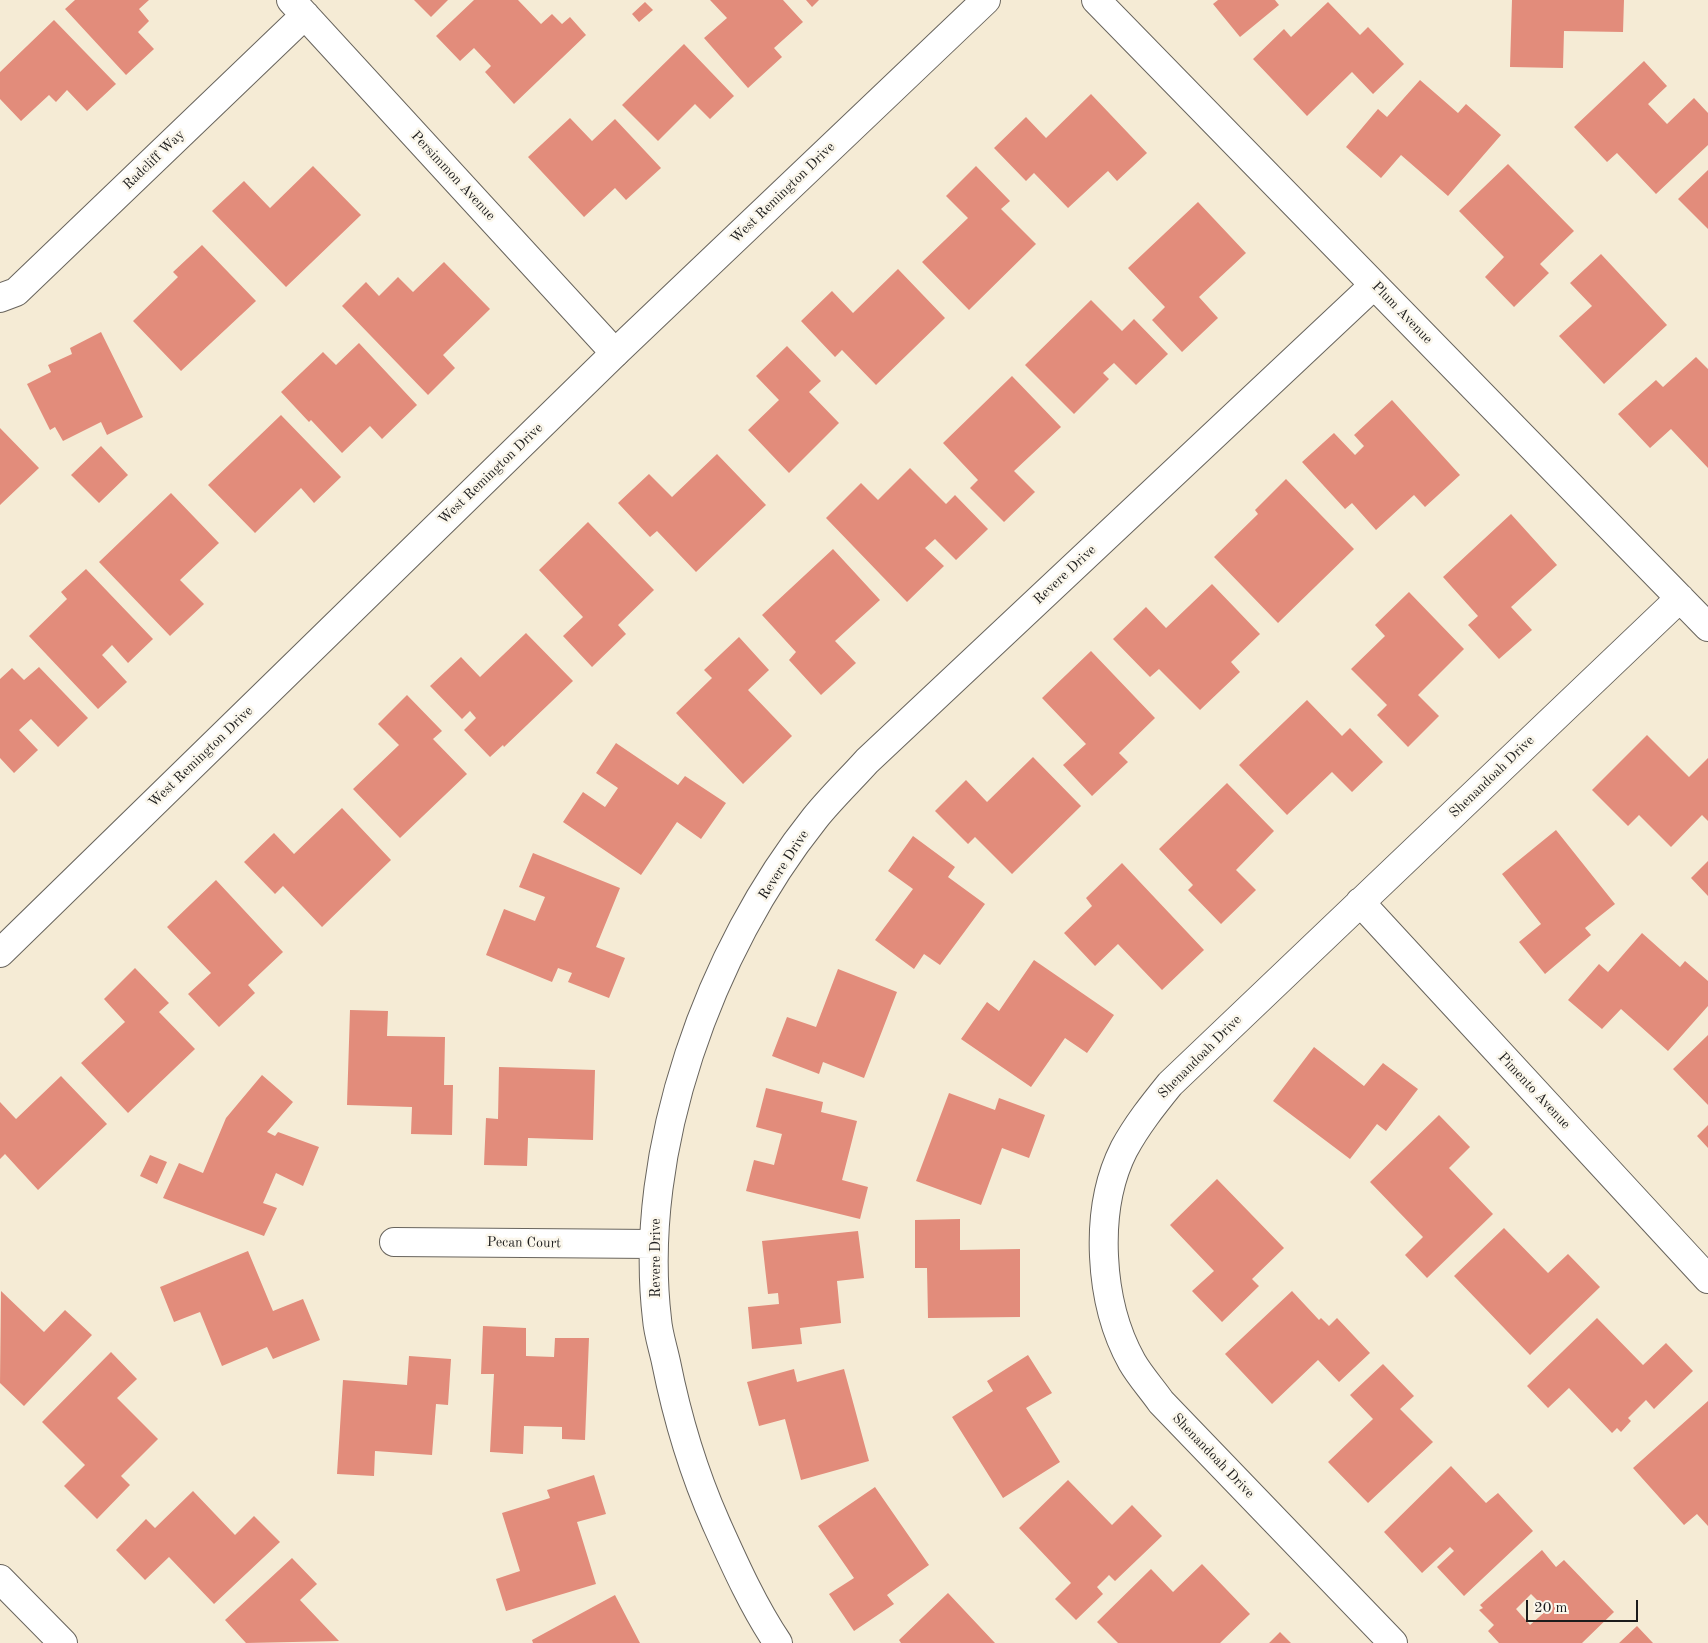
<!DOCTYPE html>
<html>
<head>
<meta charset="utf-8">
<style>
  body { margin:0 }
  #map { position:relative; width:1708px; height:1643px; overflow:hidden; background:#f5ebd5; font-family:"Old Standard TT",serif }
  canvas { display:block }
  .scale { position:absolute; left:1526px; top:1600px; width:112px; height:22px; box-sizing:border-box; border:2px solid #1c1c1c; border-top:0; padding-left:6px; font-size:15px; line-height:18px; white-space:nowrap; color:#1c1c1c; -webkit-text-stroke:4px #fbf7ec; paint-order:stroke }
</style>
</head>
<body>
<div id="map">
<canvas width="1708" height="1643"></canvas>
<div class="scale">20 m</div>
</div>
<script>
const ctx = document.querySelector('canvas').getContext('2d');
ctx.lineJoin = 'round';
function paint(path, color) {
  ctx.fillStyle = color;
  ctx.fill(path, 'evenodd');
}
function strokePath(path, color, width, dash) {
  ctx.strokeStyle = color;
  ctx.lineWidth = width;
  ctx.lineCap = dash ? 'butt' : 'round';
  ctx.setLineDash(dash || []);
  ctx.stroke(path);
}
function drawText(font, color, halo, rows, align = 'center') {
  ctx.font = font + ' "Old Standard TT",serif';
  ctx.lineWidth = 5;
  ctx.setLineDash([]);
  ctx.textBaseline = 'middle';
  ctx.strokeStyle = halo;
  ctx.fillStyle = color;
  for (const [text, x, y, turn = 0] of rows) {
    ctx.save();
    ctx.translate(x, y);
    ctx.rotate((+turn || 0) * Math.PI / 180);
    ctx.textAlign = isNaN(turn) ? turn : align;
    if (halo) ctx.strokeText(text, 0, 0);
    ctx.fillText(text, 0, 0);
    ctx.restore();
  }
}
const building = new Path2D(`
  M 75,0 L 149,0 L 139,9 L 149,21 L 138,32 L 154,49 L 126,75 L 65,9 Z
  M 414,0 L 448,0 L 431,17 Z
  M 474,0 L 518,0 L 541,24 L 552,14 L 562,24 L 570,17 L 586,35 L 514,104 L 485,72 L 491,66 L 474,48 L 460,61 L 436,36 Z
  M 710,0 L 783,0 L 803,22 L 774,48 L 782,57 L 748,88 L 704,38 L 727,18 Z
  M 806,0 L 819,0 L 812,7 Z
  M 1218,0 L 1275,0 L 1279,5 L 1240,37 L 1213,4 Z
  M 1512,0 L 1624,0 L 1623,32 L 1564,31 L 1563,68 L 1510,67 Z
  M 645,2 L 653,10 L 639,22 L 632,14 Z
  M 1328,2 L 1360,35 L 1368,27 L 1404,64 L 1373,94 L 1352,72 L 1307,116 L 1253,59 L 1284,29 L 1291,37 Z
  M 54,20 L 116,84 L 87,111 L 67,90 L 56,102 L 49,95 L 21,121 L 0,99 L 0,72 Z
  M 684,44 L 734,96 L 710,119 L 695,104 L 658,141 L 622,105 Z
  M 1644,61 L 1667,86 L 1648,104 L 1667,124 L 1694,98 L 1708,113 L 1708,145 L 1656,194 L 1617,153 L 1607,162 L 1574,127 Z
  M 1420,80 L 1458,113 L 1466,104 L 1501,135 L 1448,196 L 1401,155 L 1381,178 L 1346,147 L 1378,109 L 1387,117 Z
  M 1091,94 L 1147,153 L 1117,181 L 1108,171 L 1068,208 L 1034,173 L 1026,181 L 994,148 L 1026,117 L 1046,138 Z
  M 570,118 L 592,141 L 615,119 L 661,168 L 626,200 L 615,188 L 584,217 L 528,157 Z
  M 1508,164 L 1574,231 L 1540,264 L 1549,273 L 1514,307 L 1485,277 L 1504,257 L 1459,211 Z
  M 313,166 L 361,215 L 286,287 L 212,211 L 244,181 L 270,208 Z
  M 976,166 L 1010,201 L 1001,209 L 1036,244 L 969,310 L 922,262 L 968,218 L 946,196 Z
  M 1708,170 L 1708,229 L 1678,199 Z
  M 1198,202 L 1246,253 L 1199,297 L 1218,318 L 1182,352 L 1152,320 L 1165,307 L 1128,268 Z
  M 202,245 L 256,301 L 181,371 L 133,321 L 178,277 L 173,272 Z
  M 1601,254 L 1667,325 L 1604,384 L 1559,336 L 1592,306 L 1570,283 Z
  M 444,262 L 490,309 L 443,355 L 455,368 L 428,395 L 342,306 L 366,282 L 379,296 L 398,277 L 413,292 Z
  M 898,269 L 945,318 L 876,385 L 842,350 L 835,357 L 801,321 L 832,291 L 853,313 Z
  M 1091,300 L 1122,331 L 1134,319 L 1168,354 L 1136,385 L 1114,363 L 1103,373 L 1109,379 L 1074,414 L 1025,365 Z
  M 101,332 L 143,417 L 107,435 L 101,422 L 63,441 L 55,427 L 50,430 L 27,384 L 51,372 L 48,365 L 72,354 L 70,348 Z
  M 359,343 L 417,405 L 382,439 L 370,426 L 342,453 L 311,420 L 309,422 L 281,392 L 323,352 L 336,365 Z
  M 787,346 L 821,381 L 809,392 L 839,423 L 789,473 L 748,430 L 779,400 L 756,376 Z
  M 1696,357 L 1708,369 L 1708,468 L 1671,429 L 1650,448 L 1618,414 L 1656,380 L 1663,387 Z
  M 1012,376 L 1061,427 L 1014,471 L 1035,492 L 1004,522 L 970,488 L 978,480 L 943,443 Z
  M 1392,400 L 1460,475 L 1425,507 L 1414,495 L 1376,530 L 1352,503 L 1345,509 L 1302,462 L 1334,433 L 1355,455 L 1364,446 L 1354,435 Z
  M 281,415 L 341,477 L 314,503 L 301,488 L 255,533 L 208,485 Z
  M 0,428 L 39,468 L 0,505 Z
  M 101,446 L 128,475 L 99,503 L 71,475 Z
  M 717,454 L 766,505 L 696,572 L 657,531 L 650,537 L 618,503 L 649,474 L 672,497 Z
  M 910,468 L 946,504 L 955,495 L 988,529 L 956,560 L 935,539 L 925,548 L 944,566 L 907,602 L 826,518 L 861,483 L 878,500 Z
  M 1286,479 L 1354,549 L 1278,623 L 1214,557 L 1258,514 L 1255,510 Z
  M 171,493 L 219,543 L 180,580 L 204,604 L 170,636 L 99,562 Z
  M 1511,514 L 1557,565 L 1511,607 L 1532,630 L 1499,659 L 1468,625 L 1478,616 L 1443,577 Z
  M 588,522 L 654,590 L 618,625 L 626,634 L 592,667 L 563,636 L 583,617 L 539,570 Z
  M 833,549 L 880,600 L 835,641 L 856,663 L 821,695 L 789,660 L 796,652 L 762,615 Z
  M 86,569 L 153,639 L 128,663 L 112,645 L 102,655 L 127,682 L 98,709 L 29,636 L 67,599 L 61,592 Z
  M 1212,584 L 1260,634 L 1231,662 L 1240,672 L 1200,710 L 1159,669 L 1150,677 L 1113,639 L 1146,607 L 1166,628 Z
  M 1409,592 L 1464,649 L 1418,695 L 1439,716 L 1408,747 L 1377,715 L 1387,705 L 1351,669 L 1385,636 L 1375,625 Z
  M 526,633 L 573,681 L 504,747 L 503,745 L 490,757 L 464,730 L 476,718 L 470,711 L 462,719 L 430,686 L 461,657 L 480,677 Z
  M 739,637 L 769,670 L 748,690 L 792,736 L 743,784 L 676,713 L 712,678 L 704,670 Z
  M 1091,651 L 1155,718 L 1119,753 L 1128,762 L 1092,796 L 1063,765 L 1086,744 L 1042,698 Z
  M 39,667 L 88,718 L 58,747 L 31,719 L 19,730 L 38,750 L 14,773 L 0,758 L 0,679 L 12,668 L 24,680 Z
  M 407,695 L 442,731 L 433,739 L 467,774 L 400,838 L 353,789 L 399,745 L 378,724 Z
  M 1307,700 L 1342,736 L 1350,728 L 1383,762 L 1352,792 L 1332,772 L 1287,815 L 1239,765 Z
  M 1647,735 L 1689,777 L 1708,758 L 1708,821 L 1702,815 L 1671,847 L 1639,815 L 1628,826 L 1592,790 Z
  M 616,743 L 678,785 L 685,776 L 726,803 L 701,839 L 677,822 L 641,875 L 563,822 L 583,792 L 605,807 L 618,788 L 596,773 Z
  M 1033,757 L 1081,806 L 1012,874 L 975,837 L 968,844 L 935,811 L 966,780 L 987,802 Z
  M 1227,783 L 1274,831 L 1236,870 L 1256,890 L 1221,924 L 1188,890 L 1193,885 L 1159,849 Z
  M 342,808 L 391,860 L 322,927 L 283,886 L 275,894 L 244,862 L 274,833 L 294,854 Z
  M 1556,830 L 1615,904 L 1585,928 L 1591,935 L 1545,974 L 1519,942 L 1541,924 L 1502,874 Z
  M 913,836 L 955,867 L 948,877 L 985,904 L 940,965 L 924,954 L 914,969 L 875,940 L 913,889 L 888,871 Z
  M 533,853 L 620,888 L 596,947 L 625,958 L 609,998 L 568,982 L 572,973 L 558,968 L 552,982 L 486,955 L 504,909 L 535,921 L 545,897 L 519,887 Z
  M 1708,861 L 1708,896 L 1691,878 Z
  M 1122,863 L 1204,950 L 1162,990 L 1118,944 L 1095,966 L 1064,933 L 1092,906 L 1086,898 Z
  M 216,880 L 283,952 L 248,985 L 255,993 L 219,1027 L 188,994 L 211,973 L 167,927 Z
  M 1642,933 L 1680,967 L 1685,961 L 1708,981 L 1708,1006 L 1668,1051 L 1621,1009 L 1602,1029 L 1568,1000 L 1599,964 L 1608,972 Z
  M 1034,960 L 1114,1015 L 1087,1053 L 1065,1038 L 1031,1087 L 961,1039 L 987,1002 L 999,1011 Z
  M 135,968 L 169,1003 L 159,1012 L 195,1049 L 128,1113 L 81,1063 L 125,1022 L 104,999 Z
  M 838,969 L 897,992 L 864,1078 L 823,1062 L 819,1074 L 772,1056 L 787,1017 L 816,1027 Z
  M 350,1010 L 388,1011 L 387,1036 L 445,1037 L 444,1085 L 453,1085 L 452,1135 L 411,1134 L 412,1107 L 347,1105 Z
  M 1708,1035 L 1708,1105 L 1673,1069 Z
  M 1314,1047 L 1364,1086 L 1383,1063 L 1418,1089 L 1386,1131 L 1377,1124 L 1350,1159 L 1273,1101 Z
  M 499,1067 L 595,1070 L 593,1140 L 528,1138 L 527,1166 L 484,1165 L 486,1118 L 498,1119 Z
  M 262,1075 L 293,1102 L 267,1132 L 275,1136 L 278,1132 L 319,1147 L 303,1186 L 276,1173 L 263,1203 L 277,1208 L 264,1236 L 163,1198 L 179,1163 L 203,1173 L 226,1118 Z
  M 61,1076 L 107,1124 L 38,1190 L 5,1154 L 0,1159 L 0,1102 L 16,1119 Z
  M 766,1088 L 823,1102 L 821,1112 L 857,1121 L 842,1180 L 868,1187 L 860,1219 L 746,1191 L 754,1160 L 774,1165 L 782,1134 L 756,1127 Z
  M 949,1093 L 995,1110 L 999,1098 L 1045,1115 L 1029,1158 L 1002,1148 L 981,1205 L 916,1181 Z
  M 1439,1115 L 1470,1147 L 1449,1168 L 1493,1214 L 1427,1278 L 1405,1255 L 1423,1237 L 1370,1182 Z
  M 1708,1125 L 1708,1148 L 1697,1136 Z
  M 150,1155 L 167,1162 L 157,1184 L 140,1176 Z
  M 1217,1179 L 1284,1248 L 1252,1279 L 1259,1286 L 1222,1322 L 1192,1291 L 1214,1271 L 1170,1225 Z
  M 960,1219 L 960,1250 L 1020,1249 L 1020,1317 L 928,1318 L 927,1268 L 915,1268 L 915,1220 Z
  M 1504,1228 L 1548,1273 L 1568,1254 L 1600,1287 L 1530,1355 L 1454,1276 Z
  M 858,1231 L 864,1278 L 837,1281 L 841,1323 L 800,1328 L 802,1344 L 752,1349 L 748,1307 L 779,1304 L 778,1293 L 768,1294 L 762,1241 Z
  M 248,1251 L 273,1311 L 303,1299 L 320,1340 L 273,1359 L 267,1347 L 222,1366 L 200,1312 L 174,1322 L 160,1287 Z
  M 1,1291 L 44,1332 L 65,1310 L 92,1335 L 24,1406 L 0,1383 Z
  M 1292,1291 L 1319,1320 L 1321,1318 L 1329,1326 L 1337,1318 L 1370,1353 L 1339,1382 L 1318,1360 L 1272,1404 L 1225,1354 Z
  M 1597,1318 L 1643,1365 L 1666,1343 L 1693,1371 L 1654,1409 L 1646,1400 L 1628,1418 L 1631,1421 L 1621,1432 L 1617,1428 L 1612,1433 L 1569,1388 L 1548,1408 L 1527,1386 Z
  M 483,1326 L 526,1328 L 526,1356 L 554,1357 L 555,1338 L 589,1338 L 585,1440 L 562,1439 L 562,1427 L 524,1426 L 523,1454 L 490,1452 L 494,1374 L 481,1374 Z
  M 111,1352 L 137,1379 L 117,1398 L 158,1439 L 121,1476 L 130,1485 L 97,1519 L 64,1486 L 85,1465 L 42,1422 Z
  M 1028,1355 L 1052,1393 L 1026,1408 L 1060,1462 L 1003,1498 L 952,1417 L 993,1391 L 987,1381 Z
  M 409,1356 L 451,1359 L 448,1405 L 436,1404 L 432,1455 L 375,1451 L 374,1476 L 337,1474 L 343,1380 L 407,1385 Z
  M 1383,1364 L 1414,1396 L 1400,1409 L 1433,1442 L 1368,1503 L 1328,1462 L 1373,1419 L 1350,1395 Z
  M 794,1369 L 797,1382 L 844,1369 L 869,1461 L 801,1480 L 785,1419 L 759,1426 L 747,1382 Z
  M 1708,1401 L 1708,1526 L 1697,1514 L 1684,1525 L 1633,1468 Z
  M 1451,1466 L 1486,1503 L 1498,1493 L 1533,1531 L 1464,1596 L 1437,1567 L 1454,1551 L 1450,1547 L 1422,1573 L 1384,1532 Z
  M 594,1475 L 606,1514 L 577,1522 L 596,1584 L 506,1611 L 496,1579 L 520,1571 L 502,1513 L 550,1498 L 547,1490 Z
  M 1068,1480 L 1112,1525 L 1132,1505 L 1162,1536 L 1115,1581 L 1109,1575 L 1097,1587 L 1103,1594 L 1076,1620 L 1055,1599 L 1071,1583 L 1019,1528 Z
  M 875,1487 L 929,1565 L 887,1595 L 894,1604 L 854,1631 L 829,1594 L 854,1578 L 818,1526 Z
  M 193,1491 L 235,1535 L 254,1516 L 280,1542 L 214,1604 L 169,1557 L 145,1580 L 116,1550 L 146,1519 L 155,1528 Z
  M 1542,1550 L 1556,1567 L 1564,1560 L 1614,1612 L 1582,1643 L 1499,1643 L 1488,1631 L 1494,1625 L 1479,1610 L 1483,1608 L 1480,1605 ZM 1531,1594 L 1547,1610 L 1530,1625 L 1516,1609 Z
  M 292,1558 L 317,1584 L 300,1600 L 339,1641 L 246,1643 L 225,1620 Z
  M 1202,1564 L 1250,1614 L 1220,1643 L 1118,1643 L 1097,1622 L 1151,1569 L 1173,1592 Z
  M 948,1593 L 995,1643 L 901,1643 L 899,1640 Z
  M 615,1595 L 640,1643 L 533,1643 L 532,1640 Z
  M 1637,1626 L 1653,1643 L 1619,1643 Z
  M 1280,1632 L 1291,1643 L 1269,1643 Z`);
const street = new Path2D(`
  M 291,0 L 615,353
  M 1096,0 L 1708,627
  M 0,298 L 16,292 L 305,15
  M 1360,902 L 1708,1279
  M 394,1242 L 654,1244
  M 778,1643 C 753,1606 734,1563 716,1523 C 693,1471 677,1417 666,1362 C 663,1348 658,1333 657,1319 C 637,1151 710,949 815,818 C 831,798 850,780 867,761 L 1374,285
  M 1393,1643 L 1161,1402 C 1152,1389 1140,1376 1132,1362 C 1099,1303 1093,1210 1124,1149 C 1137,1125 1153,1105 1170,1084 L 1680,598`);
const secondary = new Path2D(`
  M 0,953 L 615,353 L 986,0
  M 0,1579 L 63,1643`);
const streetNames = [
  ["Radcliff Way",154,160,-44],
  ["Persimmon Avenue",453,176,47],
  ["West Remington Drive",783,193,-44],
  ["Plum Avenue",1402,313,46],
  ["West Remington Drive",491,474,-44],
  ["Revere Drive",1065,575,-43],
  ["West Remington Drive",201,757,-44],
  ["Shenandoah Drive",1492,777,-44],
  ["Revere Drive",784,865,-57],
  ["Shenandoah Drive",1200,1057,-45],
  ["Pimento Avenue",1534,1091,47],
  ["Pecan Court",524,1243,1],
  ["Revere Drive",656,1258,-90],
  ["Shenandoah Drive",1213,1456,46]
];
paint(building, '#e28c7b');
strokePath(street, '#68645d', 30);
strokePath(secondary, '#68645d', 30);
strokePath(street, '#fff', 28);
strokePath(secondary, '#fff', 28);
drawText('14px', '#1c1c1c', '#fbf7ec', streetNames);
</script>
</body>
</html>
